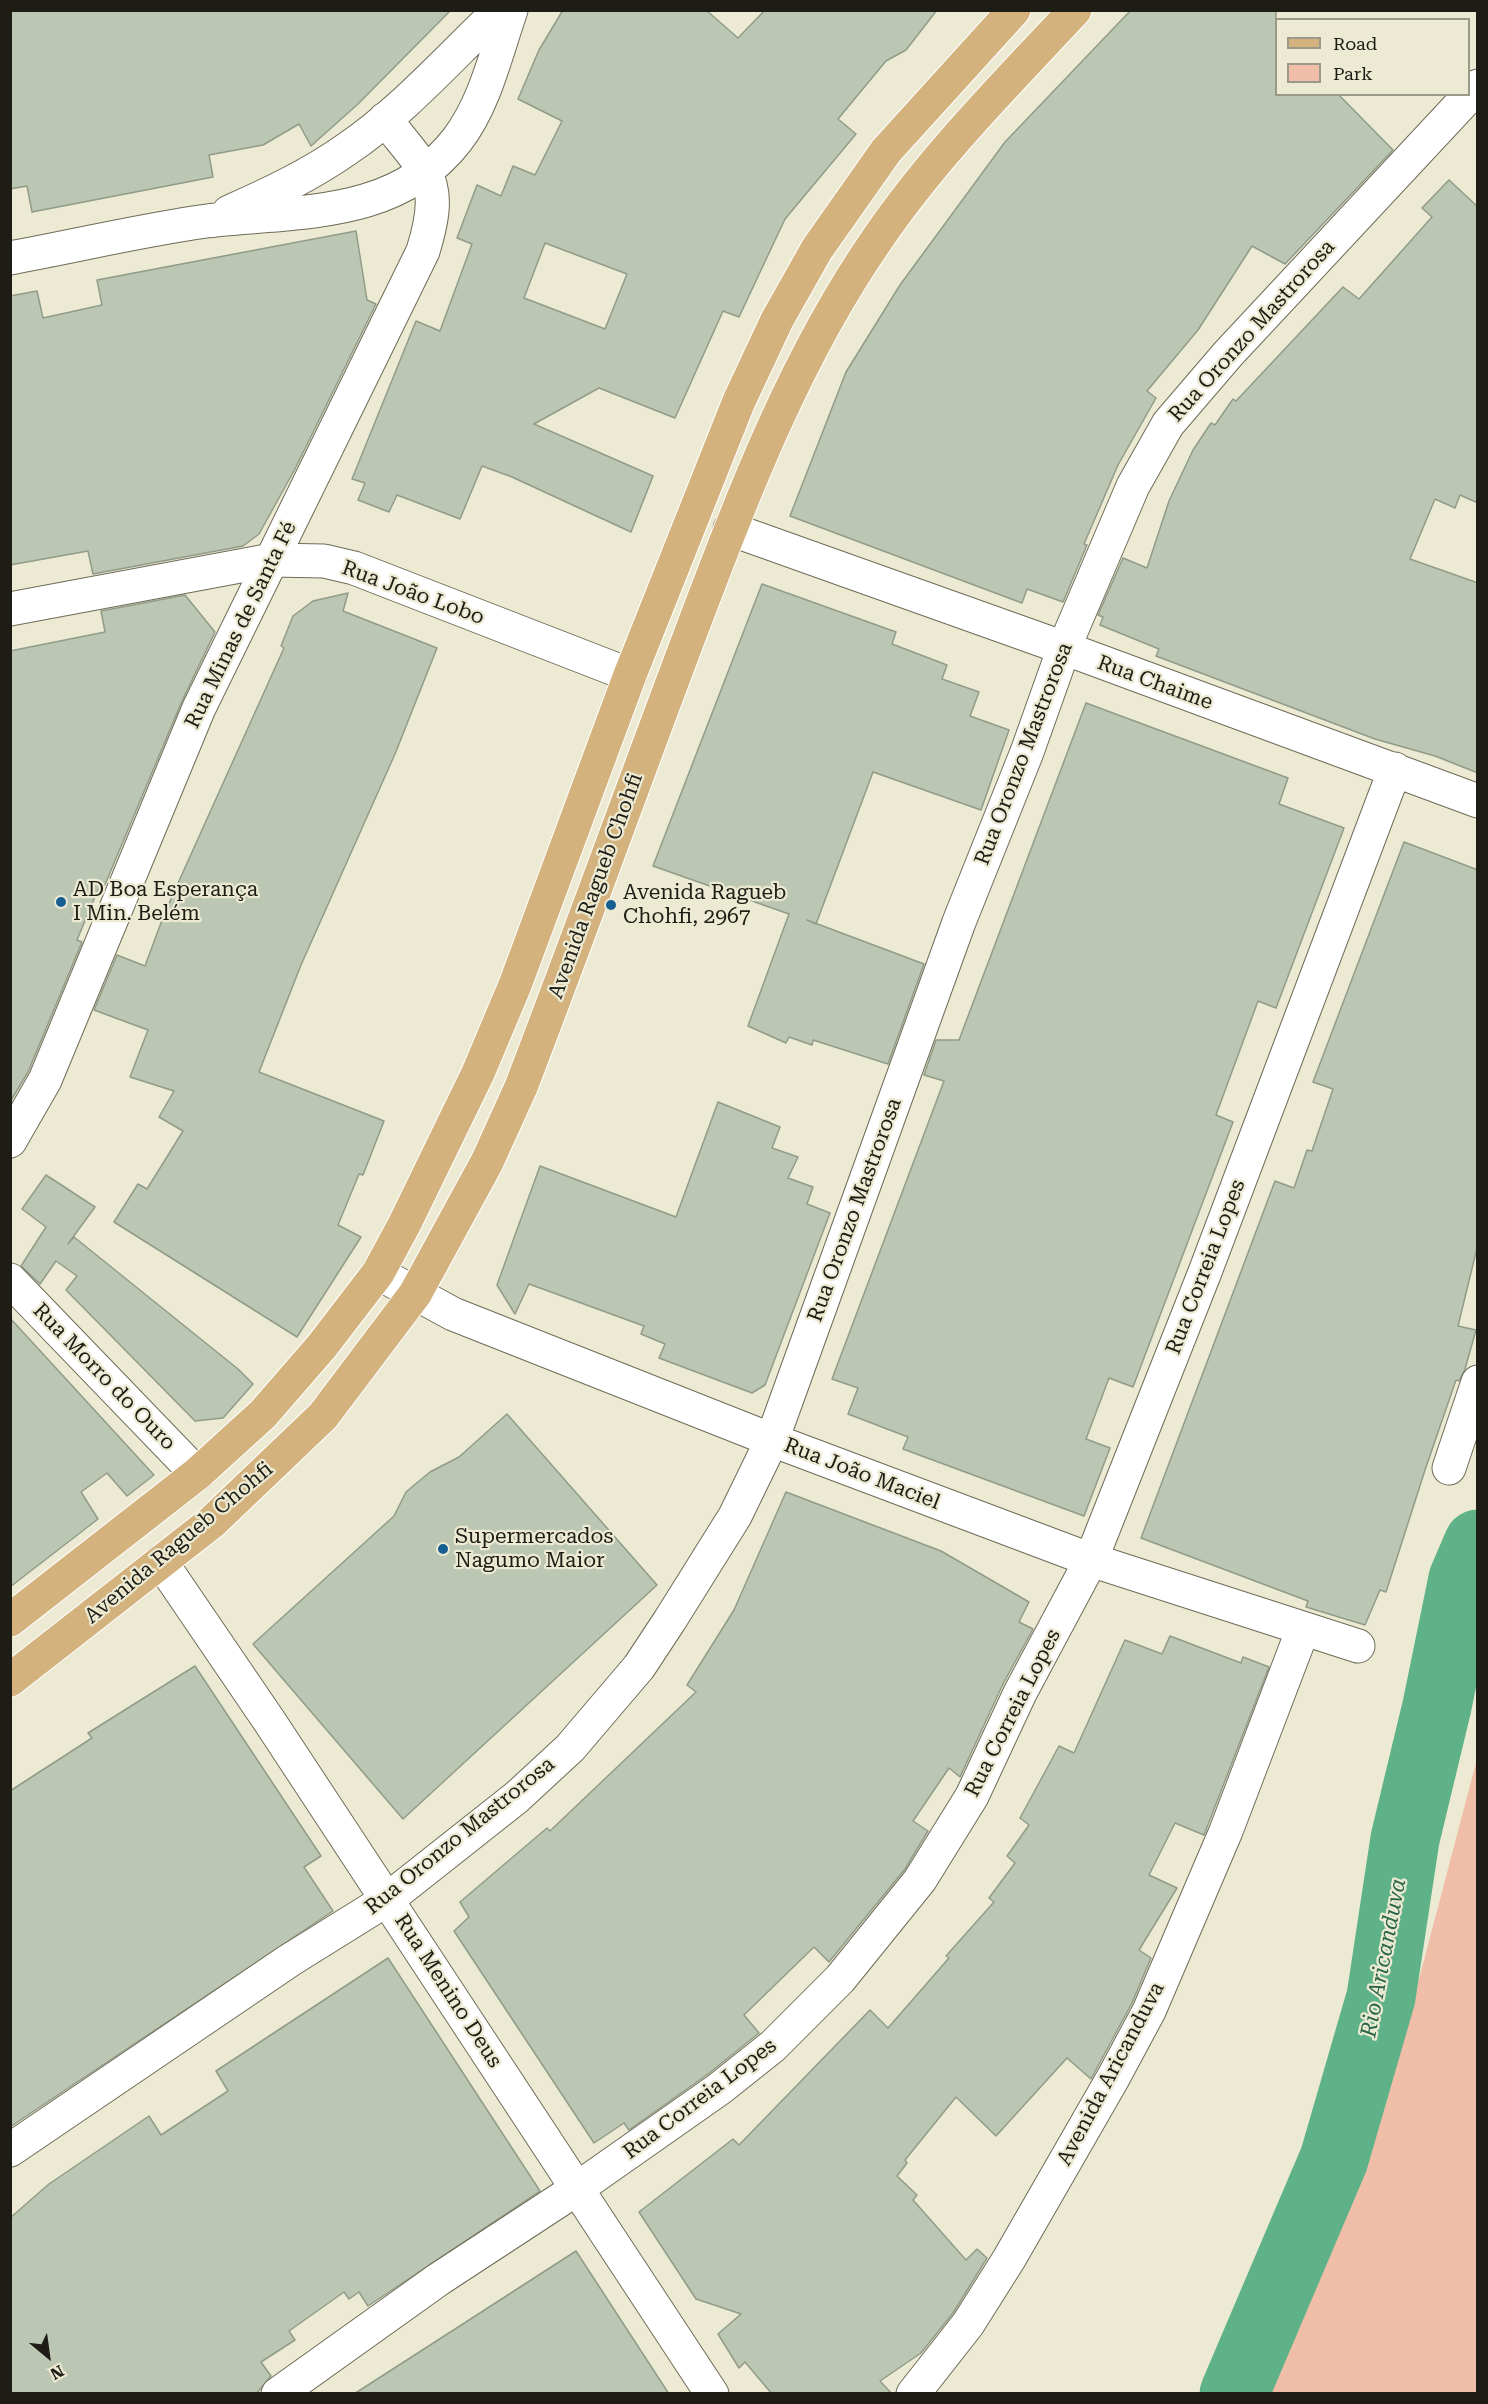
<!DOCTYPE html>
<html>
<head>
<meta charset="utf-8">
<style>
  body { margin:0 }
  #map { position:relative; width:1488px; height:2404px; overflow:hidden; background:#ecead3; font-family:"Roboto Serif",serif }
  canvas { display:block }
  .frame { position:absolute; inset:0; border:12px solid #1e1d15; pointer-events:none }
  .legend { position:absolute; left:1275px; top:18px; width:195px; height:78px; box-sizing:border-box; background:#ecead3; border:2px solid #9a9887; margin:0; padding:8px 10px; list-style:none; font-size:18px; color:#1e1d15 }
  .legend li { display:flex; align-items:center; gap:12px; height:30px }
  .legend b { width:30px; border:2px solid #9a9887 }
  .north { position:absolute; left:18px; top:2326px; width:60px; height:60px; -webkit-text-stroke:4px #ecead3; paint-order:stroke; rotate:151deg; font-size:16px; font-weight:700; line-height:24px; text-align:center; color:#1e1d15 }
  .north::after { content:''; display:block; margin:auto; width:21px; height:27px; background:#1e1d15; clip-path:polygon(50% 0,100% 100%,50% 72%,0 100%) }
</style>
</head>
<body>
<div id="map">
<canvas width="1488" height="2404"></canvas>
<div class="frame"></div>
<ul class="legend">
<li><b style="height:8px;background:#d4b27e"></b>Road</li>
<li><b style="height:16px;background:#f0bea8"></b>Park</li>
</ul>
<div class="north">N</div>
</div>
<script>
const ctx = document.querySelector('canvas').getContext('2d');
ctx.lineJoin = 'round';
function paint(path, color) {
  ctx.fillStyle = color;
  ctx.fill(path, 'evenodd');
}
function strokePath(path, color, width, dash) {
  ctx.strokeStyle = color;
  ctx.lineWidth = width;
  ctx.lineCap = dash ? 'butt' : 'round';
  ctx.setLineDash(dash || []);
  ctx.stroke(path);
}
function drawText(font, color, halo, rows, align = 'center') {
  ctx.font = font + ' "Roboto Serif",serif';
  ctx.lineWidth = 4.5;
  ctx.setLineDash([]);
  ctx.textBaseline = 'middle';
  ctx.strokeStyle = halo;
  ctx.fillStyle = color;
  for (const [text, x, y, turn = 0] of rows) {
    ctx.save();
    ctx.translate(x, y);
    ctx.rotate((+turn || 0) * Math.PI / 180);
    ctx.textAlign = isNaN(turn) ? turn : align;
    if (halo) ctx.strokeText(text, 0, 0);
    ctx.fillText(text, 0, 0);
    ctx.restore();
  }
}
const green = new Path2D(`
  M 1477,1759 L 1477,2393 L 1268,2393 L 1414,1998 Z`);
const river = new Path2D(`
  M 1234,2394 L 1334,2159 L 1381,1997 L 1405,1839 L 1437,1706 L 1463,1579 L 1478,1544`);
const building = new Path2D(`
  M 10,10 L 451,10 L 358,104 L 311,146 L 299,124 L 263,145 L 209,155 L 213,177 L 32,212 L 27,186 L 10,189 Z
  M 563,10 L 706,10 L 738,38 L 765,10 L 937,10 L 906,50 L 886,61 L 838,119 L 856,134 L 785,219 L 739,317 L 723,311 L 675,418 L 599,388 L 534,424 L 653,476 L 631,532 L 512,477 L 482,466 L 460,519 L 397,495 L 389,512 L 358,500 L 365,483 L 352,479 L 416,321 L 440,331 L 472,244 L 457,238 L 477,185 L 501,196 L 513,166 L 535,175 L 562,121 L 518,99 L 539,50 ZM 545,243 L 627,274 L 605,329 L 524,298 Z
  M 1131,10 L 1276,10 L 1276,94 L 1338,94 L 1393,150 L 1285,264 L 1252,246 L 1198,330 L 1147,391 L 1156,398 L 1118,465 L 1084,544 L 1087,545 L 1063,602 L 1027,589 L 1022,603 L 790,516 L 846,372 L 900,285 L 1005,142 Z
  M 1449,180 L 1478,207 L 1478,503 L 1460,495 L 1455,508 L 1435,499 L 1410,559 L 1478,583 L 1478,773 L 1435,756 L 1375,739 L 1156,656 L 1159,649 L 1100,625 L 1103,617 L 1098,615 L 1123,558 L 1147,568 L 1169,501 L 1193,450 L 1211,423 L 1215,425 L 1233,399 L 1236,401 L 1343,287 L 1359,299 L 1432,217 L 1422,208 Z
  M 356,231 L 367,300 L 376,304 L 295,469 L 259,534 L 243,546 L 93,574 L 88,551 L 10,565 L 10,296 L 37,291 L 43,318 L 102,305 L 97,280 Z
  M 762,584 L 896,632 L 892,644 L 947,665 L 942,679 L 979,692 L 970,716 L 1009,730 L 981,810 L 873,772 L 816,924 L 807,920 L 924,964 L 888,1064 L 813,1040 L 812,1045 L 789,1037 L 786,1043 L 748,1026 L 789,914 L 653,866 Z
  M 348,593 L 343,611 L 437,648 L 395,754 L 301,965 L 259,1072 L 384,1121 L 363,1175 L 359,1174 L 338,1225 L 361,1237 L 297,1337 L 114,1222 L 138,1184 L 147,1189 L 183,1131 L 159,1117 L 174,1091 L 130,1077 L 148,1030 L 94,1010 L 117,955 L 145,966 L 165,912 L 284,648 L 281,646 L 293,616 L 313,601 Z
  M 185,595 L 215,632 L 182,701 L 104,887 L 100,885 L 77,940 L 82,942 L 28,1072 L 10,1102 L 10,651 L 105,632 L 101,611 Z
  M 1086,703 L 1288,778 L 1279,804 L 1344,828 L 1276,1008 L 1258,1001 L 1216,1115 L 1233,1122 L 1133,1387 L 1109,1378 L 1086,1439 L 1110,1448 L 1084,1516 L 903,1449 L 908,1437 L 848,1414 L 858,1388 L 832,1379 L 944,1081 L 924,1075 L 936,1040 L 959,1040 Z
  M 1404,842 L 1478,870 L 1478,1244 L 1458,1326 L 1476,1330 L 1465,1369 L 1459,1381 L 1456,1380 L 1425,1470 L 1386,1592 L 1380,1590 L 1365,1625 L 1306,1607 L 1308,1601 L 1141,1538 L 1275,1181 L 1294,1188 L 1307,1150 L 1312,1151 L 1333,1089 L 1313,1082 Z
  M 718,1102 L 780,1127 L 772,1148 L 798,1157 L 788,1178 L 813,1187 L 807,1204 L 830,1213 L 765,1385 L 752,1393 L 659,1358 L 665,1344 L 641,1334 L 644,1326 L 529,1284 L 515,1314 L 497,1285 L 540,1166 L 676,1217 Z
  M 46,1175 L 95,1207 L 68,1244 L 74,1237 L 238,1369 L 253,1384 L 223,1418 L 195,1421 L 66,1290 L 77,1276 L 56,1261 L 40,1284 L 21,1266 L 46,1227 L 22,1209 Z
  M 10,1318 L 154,1475 L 127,1496 L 107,1473 L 81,1492 L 98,1519 L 10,1587 Z
  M 507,1414 L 657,1585 L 403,1819 L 253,1644 L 394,1516 L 406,1492 L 430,1472 L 459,1457 Z
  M 786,1492 L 941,1551 L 1029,1602 L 1019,1622 L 1033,1629 L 1003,1684 L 960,1777 L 949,1768 L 913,1821 L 928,1831 L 905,1869 L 829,1962 L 814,1947 L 744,2015 L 759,2033 L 708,2074 L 629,2130 L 624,2123 L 594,2143 L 454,1931 L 469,1917 L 460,1902 L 547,1828 L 550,1831 L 696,1692 L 687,1685 L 734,1610 Z
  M 1170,1636 L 1241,1663 L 1243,1657 L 1269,1667 L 1204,1835 L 1175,1823 L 1149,1875 L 1177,1888 L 1139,1950 L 1151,1958 L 1132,2003 L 1091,2079 L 1067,2058 L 996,2136 L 956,2097 L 905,2160 L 907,2163 L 897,2176 L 917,2195 L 913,2200 L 966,2260 L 977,2249 L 987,2258 L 953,2313 L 921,2353 L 880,2381 L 892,2394 L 772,2394 L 745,2362 L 739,2368 L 718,2334 L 741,2314 L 696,2299 L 639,2212 L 733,2139 L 739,2145 L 870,2010 L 888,2028 L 949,1958 L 946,1956 L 994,1902 L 989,1898 L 1015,1863 L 1007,1856 L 1029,1825 L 1020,1818 L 1059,1746 L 1074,1753 L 1125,1640 L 1162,1654 Z
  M 195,1666 L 321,1856 L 304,1867 L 333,1911 L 10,2127 L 10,1791 L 92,1738 L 88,1733 Z
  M 388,1958 L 540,2191 L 368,2306 L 359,2292 L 349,2299 L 344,2292 L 289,2331 L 295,2340 L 261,2362 L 271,2376 L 256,2394 L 10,2394 L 10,2218 L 49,2184 L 149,2116 L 161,2135 L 228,2091 L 216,2071 Z
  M 576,2251 L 669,2394 L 354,2394 L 452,2331 Z`);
const minor = new Path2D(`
  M 730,529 L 1064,648 L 1478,801
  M 10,609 L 272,560 L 324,561 L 354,568 L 630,675
  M 378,1273 L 453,1314 L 772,1440 L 1091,1560 L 1358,1646
  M 10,1280 L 197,1474
  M 1449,1468 L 1478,1382
  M 161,1562 L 270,1722 L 712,2394
  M 10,2150 L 290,1960 L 388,1899 L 517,1797 L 570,1748 L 639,1667 L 670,1620 L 735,1516 L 772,1440 L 959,922 L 1027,752 L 1064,648 L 1133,486 L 1168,424 L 1228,354 L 1478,86
  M 278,2394 L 439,2279 L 578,2188 L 719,2089 L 773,2046 L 840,1979 L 920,1880 L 972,1796 L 1020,1693 L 1091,1560 L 1205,1272 L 1395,769
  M 913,2394 L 968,2324 L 1009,2259 L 1113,2078 L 1149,2011 L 1226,1831 L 1303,1629`);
const tertiary = new Path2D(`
  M 229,212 C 270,194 310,175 347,149 C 403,111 450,57 500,10
  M 10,258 C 76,246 141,230 207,221 C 296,210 395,220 457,140 C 485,104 496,53 511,10
  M 10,1141 L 45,1080 L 199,708 L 423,251 C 445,180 427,173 385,119`);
const primary = new Path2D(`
  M 10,1620 L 197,1474 L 263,1414 L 322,1346 L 378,1273 L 404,1225 L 478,1073 L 515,985 L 630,675 L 739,401 L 777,320 L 817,249 L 886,151 L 1014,10
  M 10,1680 L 212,1522 L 323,1416 L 415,1294 L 487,1162 L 521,1087 C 579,936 634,783 691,632 C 743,495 794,359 878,238 C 935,155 1006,84 1075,10`);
const markers = [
  [61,902,6,"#165e92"],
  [611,905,6,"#165e92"],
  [443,1549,6,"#165e92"]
];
const streetNames = [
  ["Rua Oronzo Mastrorosa",1252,331,-48],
  ["Rua João Lobo",413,593,20],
  ["Rua Minas de Santa Fé",241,625,-64],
  ["Rua Chaime",1155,683,20],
  ["Rua Oronzo Mastrorosa",1024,754,-69],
  ["Avenida Ragueb Chohfi",596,886,-70],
  ["Rua Oronzo Mastrorosa",855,1210,-70],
  ["Rua Correia Lopes",1206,1267,-69],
  ["Rua Morro do Ouro",104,1377,46],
  ["Rua João Maciel",862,1474,21],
  ["Avenida Ragueb Chohfi",179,1543,-40],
  ["Rua Correia Lopes",1013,1713,-63],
  ["Rua Oronzo Mastrorosa",460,1836,-39],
  ["Rua Menino Deus",448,1991,57],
  ["Avenida Aricanduva",1111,2074,-62],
  ["Rua Correia Lopes",700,2099,-37]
];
const poiNames = [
  ["AD Boa Esperança",73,890],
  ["I Min. Belém",73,914],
  ["Avenida Ragueb",623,893],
  ["Chohfi, 2967",623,917],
  ["Supermercados",455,1537],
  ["Nagumo Maior",455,1561]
];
const waterNames = [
  ["Rio Aricanduva",1384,1958,-79]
];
paint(green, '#f0bea8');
strokePath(river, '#5fb287', 69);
paint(building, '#bcc7b3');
strokePath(building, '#909b88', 1.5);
strokePath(minor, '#6e6b58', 35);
strokePath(tertiary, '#6e6b58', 35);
strokePath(primary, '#fff', 35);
strokePath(minor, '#fff', 33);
strokePath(tertiary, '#fff', 33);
strokePath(primary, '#d4b27e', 33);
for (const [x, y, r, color] of markers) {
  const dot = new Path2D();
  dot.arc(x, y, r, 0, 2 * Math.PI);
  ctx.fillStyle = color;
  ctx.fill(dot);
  strokePath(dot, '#ecead3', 2);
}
drawText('21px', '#1e1d15', '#ecead3', streetNames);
drawText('21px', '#1e1d15', '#ecead3', poiNames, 'left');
drawText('italic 22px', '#296648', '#ecead3', waterNames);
</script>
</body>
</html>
